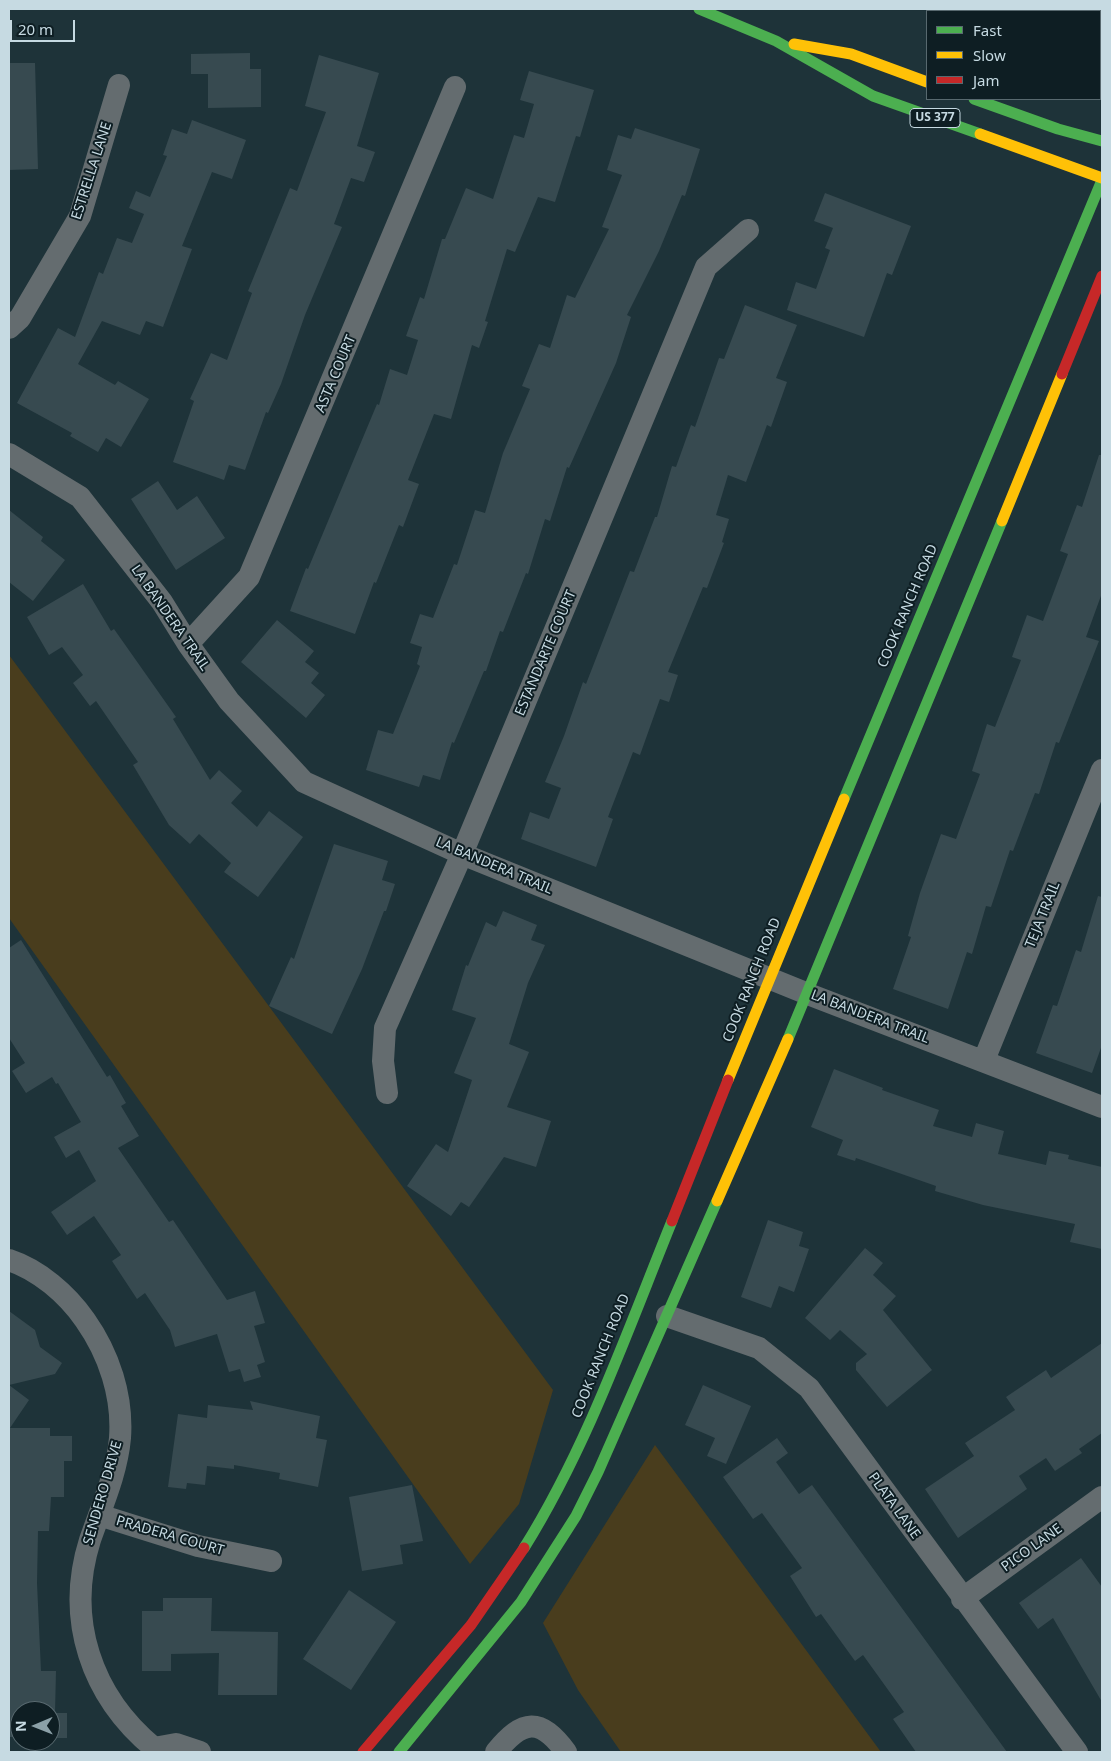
<!DOCTYPE html>
<html>
<head>
<meta charset="utf-8">
<style>
  body { margin:0 }
  #map { position:relative; width:1111px; height:1761px; overflow:hidden; background:#1e3339; font-family:"Noto Sans",sans-serif }
  canvas { display:block }
  .frame { position:absolute; inset:0; border:10px solid #c6dae2; pointer-events:none }
  .legend { position:absolute; left:926px; top:10px; width:175px; height:90px; box-sizing:border-box; background:#0e1e23; border:1px solid #58696f; margin:0; padding:6px 9px; list-style:none; font-size:15px; color:#c6dae2 }
  .legend li { display:flex; align-items:center; gap:10px; height:25px }
  .legend b { width:25px; border:1px solid #58696f }
  .north { position:absolute; left:10px; top:1701px; width:50px; height:50px; box-sizing:border-box; background:#0e1e23; border:1px solid #58696f; border-radius:50%; rotate:269deg; font-size:14px; font-weight:700; line-height:20px; text-align:center; color:#c6dae2 }
  .north::after { content:''; display:block; margin:auto; width:18px; height:22px; background:#8ba0a7; clip-path:polygon(50% 0,100% 100%,50% 72%,0 100%) }
  .scale { position:absolute; left:10px; top:20px; width:65px; height:22px; box-sizing:border-box; border:2px solid #c6dae2; border-top:0; padding-left:6px; font-size:15px; line-height:18px; white-space:nowrap; color:#c6dae2; -webkit-text-stroke:4px #0e1e23; paint-order:stroke }
</style>
</head>
<body>
<div id="map">
<canvas width="1111" height="1761"></canvas>
<div class="frame"></div>
<ul class="legend">
<li><b style="height:6px;background:#4caf50"></b>Fast</li>
<li><b style="height:6px;background:#ffc107"></b>Slow</li>
<li><b style="height:6px;background:#c62828"></b>Jam</li>
</ul>
<div class="north">N</div>
<div class="scale">20 m</div>
</div>
<script>
const ctx = document.querySelector('canvas').getContext('2d');
ctx.lineJoin = 'round';
function paint(path, color) {
  ctx.fillStyle = color;
  ctx.fill(path, 'evenodd');
}
function strokePath(path, color, width, dash) {
  ctx.strokeStyle = color;
  ctx.lineWidth = width;
  ctx.lineCap = dash ? 'butt' : 'round';
  ctx.setLineDash(dash || []);
  ctx.stroke(path);
}
function drawText(font, color, halo, rows, align = 'center') {
  ctx.font = font + ' "Noto Sans",sans-serif';
  ctx.lineWidth = 4;
  ctx.setLineDash([]);
  ctx.textBaseline = 'middle';
  ctx.strokeStyle = halo;
  ctx.fillStyle = color;
  for (const [text, x, y, turn = 0] of rows) {
    ctx.save();
    ctx.translate(x, y);
    ctx.rotate((+turn || 0) * Math.PI / 180);
    ctx.textAlign = isNaN(turn) ? turn : align;
    if (halo) ctx.strokeText(text, 0, 0);
    ctx.fillText(text, 0, 0);
    ctx.restore();
  }
}
const green = new Path2D(`
  M 973,9 L 1024,9 C 1008,11 990,14 973,9 Z
  M 9,655 L 553,1390 L 519,1504 L 470,1564 L 9,918 Z
  M 655,1445 L 881,1752 L 621,1752 L 578,1690 L 543,1623 Z`);
const building = new Path2D(`
  M 250,53 L 250,69 L 261,69 L 261,107 L 208,108 L 208,74 L 191,74 L 191,54 Z
  M 319,55 L 379,73 L 357,146 L 375,152 L 364,182 L 351,178 L 334,224 L 342,227 L 305,315 L 281,384 L 268,413 L 266,412 L 245,470 L 229,465 L 224,480 L 173,462 L 194,401 L 190,399 L 211,353 L 227,360 L 252,293 L 248,291 L 290,188 L 297,191 L 326,112 L 305,106 Z
  M 9,63 L 35,63 L 38,169 L 9,170 Z
  M 529,71 L 594,90 L 580,137 L 576,136 L 555,202 L 538,197 L 515,252 L 507,249 L 485,321 L 488,322 L 479,348 L 472,345 L 451,419 L 434,414 L 408,480 L 419,484 L 403,527 L 399,525 L 376,583 L 374,582 L 355,634 L 290,611 L 306,568 L 308,569 L 377,404 L 379,405 L 390,369 L 407,375 L 418,340 L 406,336 L 420,297 L 424,299 L 442,239 L 445,239 L 466,188 L 493,199 L 514,135 L 524,138 L 534,104 L 520,100 Z
  M 192,120 L 246,140 L 232,179 L 212,172 L 182,246 L 192,249 L 163,327 L 146,321 L 140,335 L 102,321 L 78,364 L 115,385 L 118,381 L 149,399 L 121,447 L 106,438 L 98,452 L 70,436 L 72,433 L 17,403 L 58,328 L 75,337 L 99,272 L 103,274 L 117,238 L 132,243 L 144,214 L 129,208 L 136,191 L 150,197 L 167,156 L 163,155 L 172,129 L 187,134 Z
  M 635,128 L 700,149 L 685,196 L 682,195 L 659,251 L 627,315 L 631,317 L 616,363 L 569,468 L 567,467 L 550,521 L 545,519 L 528,574 L 526,573 L 503,632 L 500,631 L 486,671 L 484,671 L 454,743 L 452,742 L 440,780 L 423,775 L 419,787 L 366,770 L 378,730 L 393,734 L 420,666 L 417,664 L 422,647 L 410,643 L 420,614 L 433,618 L 454,564 L 457,565 L 475,510 L 485,513 L 503,453 L 530,389 L 522,386 L 539,344 L 550,348 L 567,295 L 575,298 L 609,229 L 602,227 L 622,175 L 607,170 L 618,135 L 631,139 Z
  M 825,193 L 911,226 L 892,275 L 887,273 L 864,337 L 787,310 L 796,282 L 816,289 L 830,250 L 825,248 L 833,228 L 814,221 Z
  M 745,305 L 797,325 L 776,378 L 787,382 L 771,427 L 767,425 L 746,482 L 728,475 L 716,515 L 729,519 L 722,542 L 724,543 L 707,588 L 703,587 L 668,672 L 678,675 L 669,702 L 660,699 L 640,755 L 633,752 L 608,817 L 613,819 L 596,867 L 521,839 L 530,812 L 549,819 L 561,788 L 545,782 L 564,736 L 583,682 L 586,684 L 630,571 L 634,572 L 655,517 L 657,517 L 672,466 L 676,467 L 691,425 L 695,427 L 719,358 L 724,359 Z
  M 1099,455 L 1102,455 L 1102,593 L 1086,637 L 1099,641 L 1059,743 L 1056,742 L 1039,794 L 1035,793 L 1013,851 L 1010,850 L 991,907 L 986,906 L 972,954 L 967,952 L 948,1009 L 893,989 L 911,937 L 908,936 L 920,893 L 941,834 L 956,839 L 980,774 L 972,771 L 987,724 L 995,727 L 1021,660 L 1012,657 L 1027,615 L 1043,621 L 1068,554 L 1060,551 L 1077,505 L 1082,507 Z
  M 158,481 L 177,510 L 197,496 L 225,538 L 176,570 L 131,499 Z
  M 9,510 L 43,537 L 41,541 L 65,560 L 33,601 L 9,582 Z
  M 83,584 L 111,631 L 114,629 L 176,717 L 173,719 L 210,780 L 219,770 L 242,791 L 231,803 L 257,827 L 269,811 L 303,837 L 258,897 L 224,872 L 231,863 L 199,834 L 190,844 L 169,825 L 133,765 L 138,762 L 96,701 L 90,706 L 73,683 L 83,675 L 62,647 L 49,655 L 27,617 Z
  M 277,620 L 314,651 L 305,662 L 319,673 L 311,683 L 325,695 L 306,718 L 241,662 Z
  M 334,844 L 388,861 L 382,880 L 395,884 L 386,911 L 384,911 L 362,969 L 332,1034 L 269,1006 L 291,957 L 294,959 Z
  M 1098,896 L 1102,897 L 1102,1045 L 1092,1073 L 1036,1053 L 1053,1005 L 1057,1006 L 1076,950 L 1081,952 Z
  M 503,911 L 537,925 L 531,940 L 545,945 L 528,983 L 509,1044 L 529,1052 L 507,1107 L 551,1121 L 536,1167 L 504,1157 L 469,1207 L 461,1202 L 451,1216 L 407,1186 L 436,1144 L 448,1152 L 472,1080 L 454,1073 L 476,1018 L 452,1010 L 466,965 L 468,966 L 486,922 L 496,927 Z
  M 21,940 L 107,1077 L 110,1075 L 126,1103 L 121,1106 L 139,1136 L 118,1148 L 169,1222 L 173,1220 L 227,1300 L 255,1291 L 265,1323 L 254,1326 L 265,1362 L 257,1365 L 261,1377 L 244,1382 L 240,1369 L 229,1372 L 217,1334 L 175,1347 L 170,1330 L 145,1293 L 137,1299 L 112,1261 L 121,1255 L 94,1216 L 67,1235 L 51,1212 L 96,1181 L 79,1150 L 66,1158 L 54,1137 L 81,1122 L 58,1083 L 56,1084 L 52,1077 L 26,1093 L 12,1071 L 25,1063 L 9,1038 L 9,948 Z
  M 834,1069 L 883,1088 L 882,1090 L 939,1110 L 933,1126 L 972,1137 L 976,1123 L 1004,1131 L 998,1154 L 1046,1165 L 1049,1151 L 1069,1155 L 1068,1159 L 1102,1167 L 1102,1249 L 1070,1242 L 1075,1224 L 983,1205 L 935,1191 L 936,1186 L 856,1158 L 855,1161 L 837,1155 L 843,1140 L 811,1127 Z
  M 768,1220 L 803,1232 L 799,1246 L 809,1249 L 794,1292 L 779,1286 L 771,1308 L 741,1297 Z
  M 865,1248 L 883,1263 L 873,1275 L 896,1296 L 883,1310 L 932,1370 L 887,1407 L 856,1370 L 856,1363 L 867,1354 L 840,1330 L 830,1340 L 805,1318 Z
  M 9,1311 L 35,1330 L 40,1347 L 62,1363 L 55,1374 L 9,1385 Z
  M 1102,1343 L 1102,1433 L 1079,1449 L 1082,1453 L 1055,1471 L 1046,1458 L 1019,1476 L 1027,1489 L 958,1538 L 925,1489 L 974,1456 L 965,1443 L 1015,1410 L 1006,1397 L 1046,1370 L 1051,1378 Z
  M 9,1385 L 29,1400 L 10,1428 L 50,1428 L 50,1436 L 72,1436 L 72,1461 L 64,1461 L 64,1497 L 51,1497 L 49,1531 L 38,1531 L 37,1583 L 41,1671 L 56,1671 L 55,1713 L 67,1713 L 67,1738 L 50,1738 L 50,1711 L 20,1711 L 20,1737 L 9,1737 Z
  M 703,1385 L 751,1406 L 726,1464 L 707,1456 L 715,1438 L 685,1425 Z
  M 250,1401 L 320,1416 L 316,1438 L 327,1440 L 318,1487 L 279,1479 L 280,1473 L 234,1465 L 234,1469 L 207,1466 L 205,1485 L 187,1483 L 186,1489 L 168,1487 L 178,1414 L 207,1418 L 208,1405 L 253,1410 Z
  M 777,1438 L 788,1453 L 776,1462 L 799,1494 L 812,1485 L 1007,1752 L 916,1752 L 893,1719 L 904,1712 L 863,1655 L 855,1661 L 821,1614 L 816,1617 L 790,1576 L 802,1568 L 762,1513 L 753,1519 L 723,1477 Z
  M 412,1485 L 423,1541 L 400,1545 L 403,1564 L 362,1571 L 349,1497 Z
  M 1081,1558 L 1102,1587 L 1102,1702 L 1053,1618 L 1038,1629 L 1019,1603 Z
  M 349,1590 L 396,1622 L 351,1690 L 303,1659 Z
  M 163,1598 L 212,1598 L 211,1631 L 278,1632 L 277,1695 L 218,1695 L 219,1653 L 171,1654 L 171,1671 L 142,1671 L 142,1611 L 163,1611 Z`);
const street = new Path2D(`
  M 9,328 L 20,318 L 80,216 L 119,85
  M 9,454 L 80,497 L 162,602 L 188,644 L 229,701 L 304,782 L 462,854 L 808,994 L 1102,1107
  M 188,644 L 249,577 L 455,87
  M 984,1060 L 1102,770
  M 387,1093 L 383,1061 L 385,1028 L 462,854 L 706,267 L 748,230
  M 9,1260 C 39,1270 67,1294 85,1320 C 109,1354 123,1396 120,1438 C 117,1473 101,1508 90,1540 C 65,1619 91,1696 154,1748 L 156,1752
  M 667,1316 L 759,1348 L 809,1388 L 1077,1752
  M 99,1515 L 198,1546 L 271,1561
  M 962,1599 L 1102,1497
  M 154,1748 L 176,1744 L 200,1752
  M 496,1752 C 523,1719 540,1717 566,1752`);
const fast = new Path2D(`
  M 699,9 L 776,41 L 873,96 L 980,134
  M 974,99 L 1058,129 L 1102,141
  M 844,799 L 1102,180
  M 788,1039 L 1002,521
  M 524,1548 C 587,1447 627,1332 672,1221
  M 399,1752 L 521,1602 L 576,1516 L 598,1472 L 717,1201`);
const slow = new Path2D(`
  M 794,44 L 851,54 L 927,82
  M 980,134 L 1102,178
  M 1002,521 L 1062,374
  M 728,1080 L 844,799
  M 717,1201 L 788,1039`);
const jam = new Path2D(`
  M 1062,374 L 1102,276
  M 672,1221 L 728,1080
  M 363,1752 L 471,1625 L 524,1548`);
const shields = [
  [935,118,50]
];
const shieldNames = [
  ["US 377",935,118]
];
const streetNames = [
  ["ESTRELLA LANE",92,171,-72],
  ["ASTA COURT",336,374,-67],
  ["COOK RANCH ROAD",908,606,-67],
  ["LA BANDERA TRAIL",170,618,55],
  ["ESTANDARTE COURT",546,653,-67],
  ["LA BANDERA TRAIL",494,866,23],
  ["TEJA TRAIL",1043,915,-68],
  ["COOK RANCH ROAD",752,980,-68],
  ["LA BANDERA TRAIL",870,1017,21],
  ["COOK RANCH ROAD",601,1356,-68],
  ["SENDERO DRIVE",103,1493,-74],
  ["PLATA LANE",894,1506,54],
  ["PRADERA COURT",170,1536,16],
  ["PICO LANE",1032,1548,-36]
];
paint(green, '#493d1d');
paint(building, '#374a50');
strokePath(street, '#646c6f', 22);
strokePath(fast, '#4caf50', 11);
strokePath(slow, '#ffc107', 11);
strokePath(jam, '#c62828', 11);
for (const [x, y, w] of shields) {
  const box = new Path2D();
  box.roundRect(x - w / 2, y - 9.5, w, 19, 4);
  ctx.fillStyle = '#0e1e23';
  ctx.fill(box);
  strokePath(box, '#c6dae2', 1);
}
drawText('bold 12px', '#c6dae2', null, shieldNames);
drawText('14px', '#c6dae2', '#0e1e23', streetNames);
</script>
</body>
</html>
